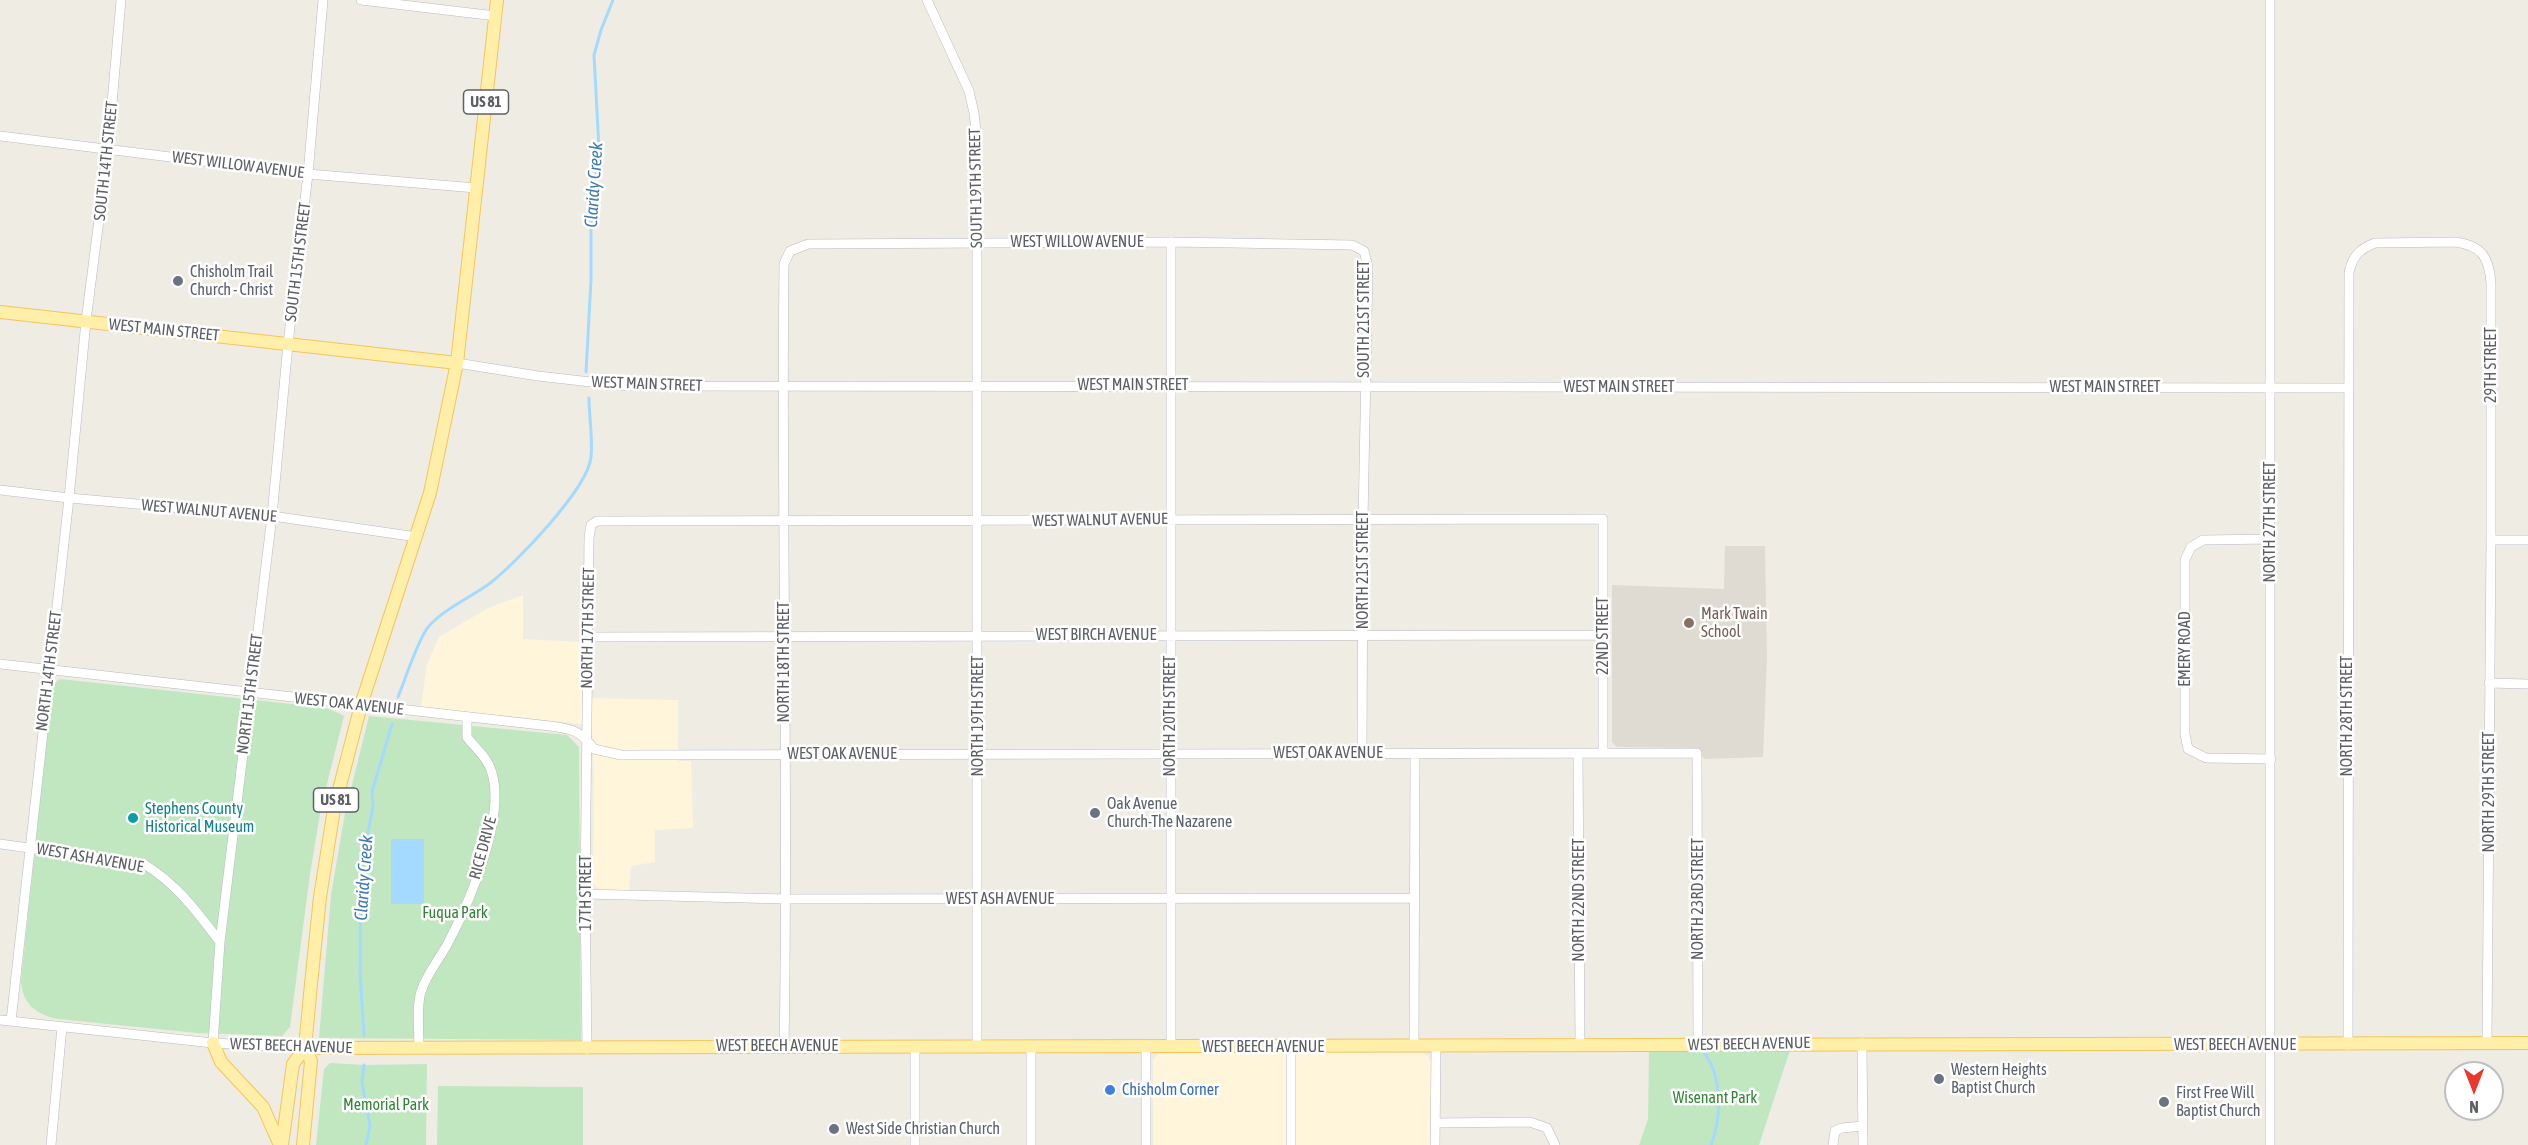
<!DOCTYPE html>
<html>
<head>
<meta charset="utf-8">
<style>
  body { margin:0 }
  #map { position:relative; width:2528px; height:1145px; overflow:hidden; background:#efece4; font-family:"Asap Condensed",sans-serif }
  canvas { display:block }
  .north { position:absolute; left:2444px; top:1061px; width:60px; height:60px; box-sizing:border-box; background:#fff; border:2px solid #bebfc1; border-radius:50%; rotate:180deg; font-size:16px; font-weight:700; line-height:24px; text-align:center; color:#5c6065 }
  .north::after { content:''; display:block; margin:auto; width:21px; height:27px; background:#ee372c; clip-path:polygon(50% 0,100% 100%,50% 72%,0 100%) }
</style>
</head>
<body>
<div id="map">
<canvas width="2528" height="1145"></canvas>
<div class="north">N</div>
</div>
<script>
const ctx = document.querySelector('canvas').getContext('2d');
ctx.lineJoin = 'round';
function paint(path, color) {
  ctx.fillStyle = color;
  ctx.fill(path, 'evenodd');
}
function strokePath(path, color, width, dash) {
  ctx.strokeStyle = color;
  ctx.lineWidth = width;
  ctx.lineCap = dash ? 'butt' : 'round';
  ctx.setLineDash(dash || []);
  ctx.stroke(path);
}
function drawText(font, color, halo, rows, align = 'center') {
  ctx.font = font + ' "Asap Condensed",sans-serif';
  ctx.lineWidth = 5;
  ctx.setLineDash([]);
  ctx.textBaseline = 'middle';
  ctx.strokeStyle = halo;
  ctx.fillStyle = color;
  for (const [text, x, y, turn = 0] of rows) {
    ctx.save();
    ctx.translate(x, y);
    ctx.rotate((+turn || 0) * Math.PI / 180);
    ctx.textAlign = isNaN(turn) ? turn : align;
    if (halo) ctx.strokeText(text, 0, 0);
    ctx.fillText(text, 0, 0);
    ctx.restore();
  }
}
const commercial = new Path2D(`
  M 523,595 L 523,639 L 581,642 L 582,698 L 678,700 L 678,761 L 691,761 L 693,828 L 655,830 L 655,862 L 631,866 L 629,890 L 617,892 L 598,889 L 593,883 L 594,773 L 591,725 L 421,707 L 427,664 L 439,637 L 488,608 Z
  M 1159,1053 L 1422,1053 L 1428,1056 L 1431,1062 L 1431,1145 L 1153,1145 L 1153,1060 Z`);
const education = new Path2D(`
  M 1725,546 L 1765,546 L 1767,657 L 1763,757 L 1705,759 L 1694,748 L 1617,747 L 1612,742 L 1612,585 L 1724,589 Z`);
const green = new Path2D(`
  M 60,679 L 301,705 L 330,709 L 344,716 L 321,808 L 310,874 L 290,1027 L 282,1036 L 197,1033 L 58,1019 C 37,1015 22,1004 21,981 L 52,689 L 54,683 Z
  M 369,716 L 567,735 L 579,747 L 581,1040 L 319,1038 L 331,895 L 345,813 Z
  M 1649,1050 L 1790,1050 L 1759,1145 L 1639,1145 L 1648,1119 Z
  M 330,1063 L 364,1065 L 427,1064 L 426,1145 L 316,1145 L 324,1069 Z
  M 438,1086 L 583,1087 L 583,1145 L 437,1145 Z`);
const water = new Path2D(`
  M 391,839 L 424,839 L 424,904 L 391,904 Z`);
const stream = new Path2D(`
  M 586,372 L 591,280 L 591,217 L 599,149 L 594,55 L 601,30 L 613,0
  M 398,697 C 407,675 414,650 426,630 C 438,612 471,597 489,584 C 515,564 588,489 591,457 C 593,438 589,417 589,398
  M 364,1035 L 360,973 L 361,870 L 373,806 L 372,792 L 392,724
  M 1702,1050 C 1723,1076 1722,1115 1711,1145
  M 364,1065 L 362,1082 L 370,1126 L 366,1145`);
const minor = new Path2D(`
  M 361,0 L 496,16
  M 927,0 L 969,91 L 974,113 L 977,140 L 977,1046
  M 0,136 L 308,174 L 476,188
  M 457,363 L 538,376 L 626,386 L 2348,388
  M 0,490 L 69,498 L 272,516 L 417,537
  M 2271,539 L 2203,540 L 2191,547 L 2185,560 L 2185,734 L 2188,749 L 2206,758 L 2271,759
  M 2491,540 L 2528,540
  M 588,637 L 1604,635
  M 0,664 L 550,726 C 572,729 580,730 594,749 L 621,755 L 1697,753 L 1698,1045
  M 2489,683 L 2528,684
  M 1578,754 L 1580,1046
  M 0,844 L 144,864 C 177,884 197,912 220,942
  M 585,894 L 786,899 L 1414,898
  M 0,1020 L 213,1043 L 305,1048
  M 11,1021 L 69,498 L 86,321 L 108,149 L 121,0
  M 213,1043 L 220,942 L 272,516 L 288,344 L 308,174 L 323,0
  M 1862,1043 L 1863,1145
  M 2348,1045 L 2349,273 C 2352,257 2359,249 2375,243 L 2456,242 C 2482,246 2489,257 2491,283 L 2491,540 L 2487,1043
  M 784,1046 C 789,786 781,525 784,264 L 790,251 L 808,244 L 1171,242 L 1352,245 L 1364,251 L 1368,267 L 1363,520 L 1362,753
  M 915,1046 L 915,1145
  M 1031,1046 L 1031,1145
  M 1146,1046 L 1146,1145
  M 1171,1046 L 1171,242
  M 1414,1046 L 1415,753
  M 1291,1047 L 1291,1145
  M 419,1048 C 419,1032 416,1002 422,989 C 428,972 441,957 449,941 C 470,901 507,815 491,770 C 487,757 475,748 467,737 L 467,717
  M 587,1049 L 585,894 L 589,538 L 591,525 L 597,521 L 1603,519 L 1603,753
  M 1435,1123 L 1530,1122 L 1547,1128 L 1555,1145
  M 51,1145 L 62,1027
  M 1435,1145 L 1436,1046
  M 1833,1145 L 1835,1131 L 1842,1128 L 1863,1126
  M 2270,1145 L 2270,0`);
const major = new Path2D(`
  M 0,312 L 457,363
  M 213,1043 L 221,1062 L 263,1107 L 280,1145
  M 305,1048 L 2528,1043
  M 282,1145 L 293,1064 L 305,1048
  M 303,1145 L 311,1061 L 305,1048 L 311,984 L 320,897 L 334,809 L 361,705 L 430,493 L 457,363 L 497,0`);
const markers = [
  [178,281,6,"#6b7280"],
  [1689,623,6,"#8d6e63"],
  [1095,813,6,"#6b7280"],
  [133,818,6,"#0f9aa8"],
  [1939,1079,6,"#6b7280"],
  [1110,1090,6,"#3f7fe0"],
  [2164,1102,6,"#6b7280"],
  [834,1129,6,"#6b7280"]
];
const shields = [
  [486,102,45],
  [336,800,45]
];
const shieldNames = [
  ["US 81",486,102],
  ["US 81",336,800]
];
const streetNames = [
  ["SOUTH 14TH STREET",106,161,-84],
  ["WEST WILLOW AVENUE",238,165,7],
  ["SOUTH 19TH STREET",976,188,-91],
  ["WEST WILLOW AVENUE",1077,242],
  ["SOUTH 15TH STREET",298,262,-83],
  ["SOUTH 21ST STREET",1364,319,-90],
  ["WEST MAIN STREET",164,330,6],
  ["29TH STREET",2491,365,-90],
  ["WEST MAIN STREET",647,384,2],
  ["WEST MAIN STREET",1133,385],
  ["WEST MAIN STREET",1619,387],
  ["WEST MAIN STREET",2105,387],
  ["WEST WALNUT AVENUE",209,511,5],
  ["WEST WALNUT AVENUE",1100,520,-1],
  ["NORTH 27TH STREET",2270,522,-90],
  ["NORTH 21ST STREET",1363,570,-90],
  ["NORTH 17TH STREET",588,628,-89],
  ["WEST BIRCH AVENUE",1096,635],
  ["22ND STREET",1603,636,-90],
  ["EMERY ROAD",2185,649,-90],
  ["NORTH 18TH STREET",784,662,-90],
  ["NORTH 14TH STREET",49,671,-83],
  ["NORTH 15TH STREET",250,694,-83],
  ["WEST OAK AVENUE",349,704,6],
  ["NORTH 19TH STREET",978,716,-90],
  ["NORTH 20TH STREET",1170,716,-90],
  ["NORTH 28TH STREET",2347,716,-90],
  ["WEST OAK AVENUE",1328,753],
  ["WEST OAK AVENUE",842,754],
  ["NORTH 29TH STREET",2489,792,-90],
  ["RICE DRIVE",483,848,-75],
  ["WEST ASH AVENUE",90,858,10],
  ["17TH STREET",586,893,-90],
  ["WEST ASH AVENUE",1000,899],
  ["NORTH 23RD STREET",1698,899,-90],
  ["NORTH 22ND STREET",1579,900,-90],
  ["WEST BEECH AVENUE",1749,1044,-1],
  ["WEST BEECH AVENUE",2235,1045],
  ["WEST BEECH AVENUE",291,1046,2],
  ["WEST BEECH AVENUE",777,1046],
  ["WEST BEECH AVENUE",1263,1047]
];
const worshipNames = [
  ["Chisholm Trail",190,272],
  ["Church - Christ",190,290],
  ["Oak Avenue",1107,804],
  ["Church-The Nazarene",1107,822],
  ["Western Heights",1951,1070],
  ["Baptist Church",1951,1088],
  ["First Free Will",2176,1093],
  ["Baptist Church",2176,1111],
  ["West Side Christian Church",846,1129]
];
const educationNames = [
  ["Mark Twain",1701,614],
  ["School",1701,632]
];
const cultureNames = [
  ["Stephens County",145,809],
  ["Historical Museum",145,827]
];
const parkNames = [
  ["Fuqua Park",455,913],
  ["Wisenant Park",1715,1098],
  ["Memorial Park",386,1105]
];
const shopNames = [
  ["Chisholm Corner",1122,1090]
];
const waterNames = [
  ["Claridy Creek",594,185,-86],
  ["Claridy Creek",364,878,-86]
];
paint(commercial, '#fff5da');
paint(education, '#dfdbd2');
paint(green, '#c1e7c0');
paint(water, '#a4daff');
strokePath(stream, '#a4daff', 3);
strokePath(minor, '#b7babf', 10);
strokePath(major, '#f5c558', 14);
strokePath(minor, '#fff', 9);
strokePath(major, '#ffefa9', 12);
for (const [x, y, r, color] of markers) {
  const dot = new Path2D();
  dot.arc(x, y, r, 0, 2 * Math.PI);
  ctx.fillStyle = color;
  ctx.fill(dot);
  strokePath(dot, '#fff', 2);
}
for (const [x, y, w] of shields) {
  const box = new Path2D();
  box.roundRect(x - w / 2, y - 12, w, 24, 4.5);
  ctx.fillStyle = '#fff';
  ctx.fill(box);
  strokePath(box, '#5c6065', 1.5);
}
drawText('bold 15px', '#5c6065', null, shieldNames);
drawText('16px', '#5c6065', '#fff', streetNames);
drawText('16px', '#5b616d', '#fff', worshipNames, 'left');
drawText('16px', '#785e54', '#fff', educationNames, 'left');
drawText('16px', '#0d838f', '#fff', cultureNames, 'left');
drawText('16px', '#338635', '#fff', parkNames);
drawText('16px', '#366cbe', '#fff', shopNames, 'left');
drawText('italic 18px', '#3e7ab4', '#fff', waterNames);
</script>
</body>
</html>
